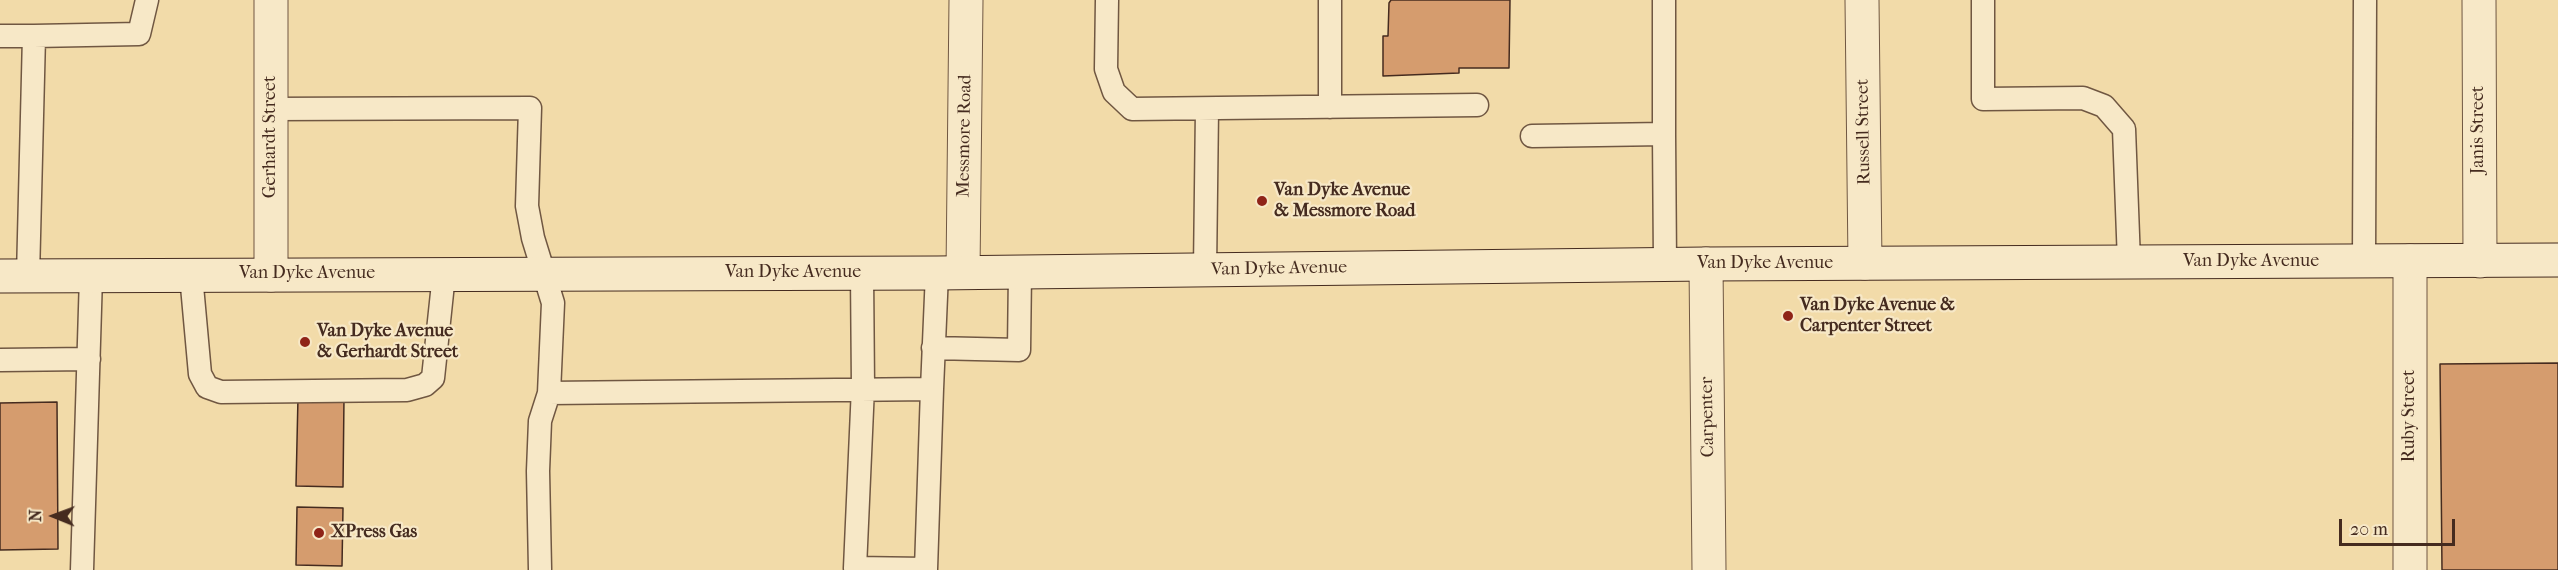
<!DOCTYPE html>
<html>
<head>
<meta charset="utf-8">
<style>
  body { margin:0 }
  #map { position:relative; width:2558px; height:570px; overflow:hidden; background:#f2dba9; font-family:"IM FELL French Canon",serif }
  canvas { display:block }
  .north { position:absolute; left:24px; top:486px; width:60px; height:60px; -webkit-text-stroke:4px #f7e8c7; paint-order:stroke; rotate:271deg; font-size:16px; font-weight:700; line-height:24px; text-align:center; color:#452b1f }
  .north::after { content:''; display:block; margin:auto; width:21px; height:27px; background:#452b1f; clip-path:polygon(50% 0,100% 100%,50% 72%,0 100%) }
  .scale { position:absolute; left:2339px; top:519px; width:116px; height:27px; box-sizing:border-box; border:3px solid #452b1f; border-top:0; padding-left:8px; font-size:18px; line-height:21px; white-space:nowrap; color:#452b1f; -webkit-text-stroke:4px #f7e8c7; paint-order:stroke }
</style>
</head>
<body>
<div id="map">
<canvas width="2558" height="570"></canvas>
<div class="north">N</div>
<div class="scale">20 m</div>
</div>
<script>
const ctx = document.querySelector('canvas').getContext('2d');
ctx.lineJoin = 'round';
function paint(path, color) {
  ctx.fillStyle = color;
  ctx.fill(path, 'evenodd');
}
function strokePath(path, color, width, dash) {
  ctx.strokeStyle = color;
  ctx.lineWidth = width;
  ctx.lineCap = dash ? 'butt' : 'round';
  ctx.setLineDash(dash || []);
  ctx.stroke(path);
}
function drawText(font, color, halo, rows, align = 'center') {
  ctx.font = font + ' "IM FELL French Canon",serif';
  ctx.lineWidth = 4.5;
  ctx.setLineDash([]);
  ctx.textBaseline = 'middle';
  ctx.strokeStyle = halo;
  ctx.fillStyle = color;
  for (const [text, x, y, turn = 0] of rows) {
    ctx.save();
    ctx.translate(x, y);
    ctx.rotate((+turn || 0) * Math.PI / 180);
    ctx.textAlign = isNaN(turn) ? turn : align;
    if (halo) ctx.strokeText(text, 0, 0);
    ctx.fillText(text, 0, 0);
    ctx.restore();
  }
}
const building = new Path2D(`
  M 1391,0 L 1510,0 L 1509,68 L 1459,68 L 1459,73 L 1383,76 L 1383,36 L 1388,36 L 1389,3 Z
  M 2558,363 L 2558,570 L 2442,570 L 2440,364 Z
  M 298,397 L 344,398 L 343,487 L 296,486 Z
  M 57,402 L 58,549 L 0,550 L 0,403 Z
  M 297,507 L 343,508 L 342,566 L 296,565 Z`);
const service = new Path2D(`
  M 1107,0 L 1106,69 L 1114,92 L 1132,109 L 1477,105
  M 1330,0 L 1330,107
  M 1983,0 L 1983,99 L 2083,98 L 2104,106 L 2124,129 L 2129,262
  M 0,36 L 34,36 L 28,276
  M 34,36 L 139,34 L 147,0
  M 271,109 L 530,108 L 527,206 L 533,238 L 553,303 L 549,393 L 540,421 L 538,471 L 540,569
  M 1664,134 L 1664,0
  M 1532,136 L 1664,134 L 1665,264
  M 2364,261 L 2365,0
  M 1205,270 L 1207,109
  M 862,273 L 863,387 L 855,568 L 926,569 L 932,389
  M 191,275 L 200,374 L 207,387 L 221,392 L 407,390 L 425,385 L 433,378 L 444,274
  M 933,348 L 1019,350 L 1020,272
  M 0,360 L 89,359
  M 549,393 L 932,389 L 937,273
  M 82,570 L 91,276`);
const minor = new Path2D(`
  M 1862,0 L 1865,263
  M 2479,0 L 2480,261
  M 1706,264 L 1709,570
  M 963,272 L 966,0
  M 271,275 L 271,0
  M 2410,570 L 2410,261`);
const secondary = new Path2D(`
  M 0,276 L 937,273 L 1706,264 L 2558,260`);
const markers = [
  [1262,201,6,"#8f2418"],
  [1788,316,6,"#8f2418"],
  [305,342,6,"#8f2418"],
  [319,533,6,"#8f2418"]
];
const streetNames = [
  ["Janis Street",2479,130,-90],
  ["Russell Street",1864,132,-91],
  ["Messmore Road",965,136,-89],
  ["Gerhardt Street",271,137,-90],
  ["Van Dyke Avenue",2251,262],
  ["Van Dyke Avenue",1765,264],
  ["Van Dyke Avenue",1279,269,-1],
  ["Van Dyke Avenue",793,273],
  ["Van Dyke Avenue",307,274],
  ["Ruby Street",2410,416,-90],
  ["Carpenter",1708,417,-91]
];
const poiNames = [
  ["Van Dyke Avenue",1274,191],
  ["& Messmore Road",1274,212],
  ["Van Dyke Avenue &",1800,306],
  ["Carpenter Street",1800,327],
  ["Van Dyke Avenue",317,332],
  ["& Gerhardt Street",317,353],
  ["XPress Gas",331,533]
];
paint(building, '#d59c6e');
strokePath(building, '#452b1f', 1.5);
strokePath(service, '#705742', 25);
strokePath(minor, '#705742', 35);
strokePath(secondary, '#452b1f', 35);
strokePath(service, '#f7e8c7', 22);
strokePath(minor, '#f7e8c7', 33);
strokePath(secondary, '#f7e8c7', 33);
for (const [x, y, r, color] of markers) {
  const dot = new Path2D();
  dot.arc(x, y, r, 0, 2 * Math.PI);
  ctx.fillStyle = color;
  ctx.fill(dot);
  strokePath(dot, '#f7e8c7', 2);
}
drawText('18px', '#452b1f', '#f7e8c7', streetNames);
drawText('bold 18px', '#452b1f', '#f7e8c7', poiNames, 'left');
</script>
</body>
</html>
